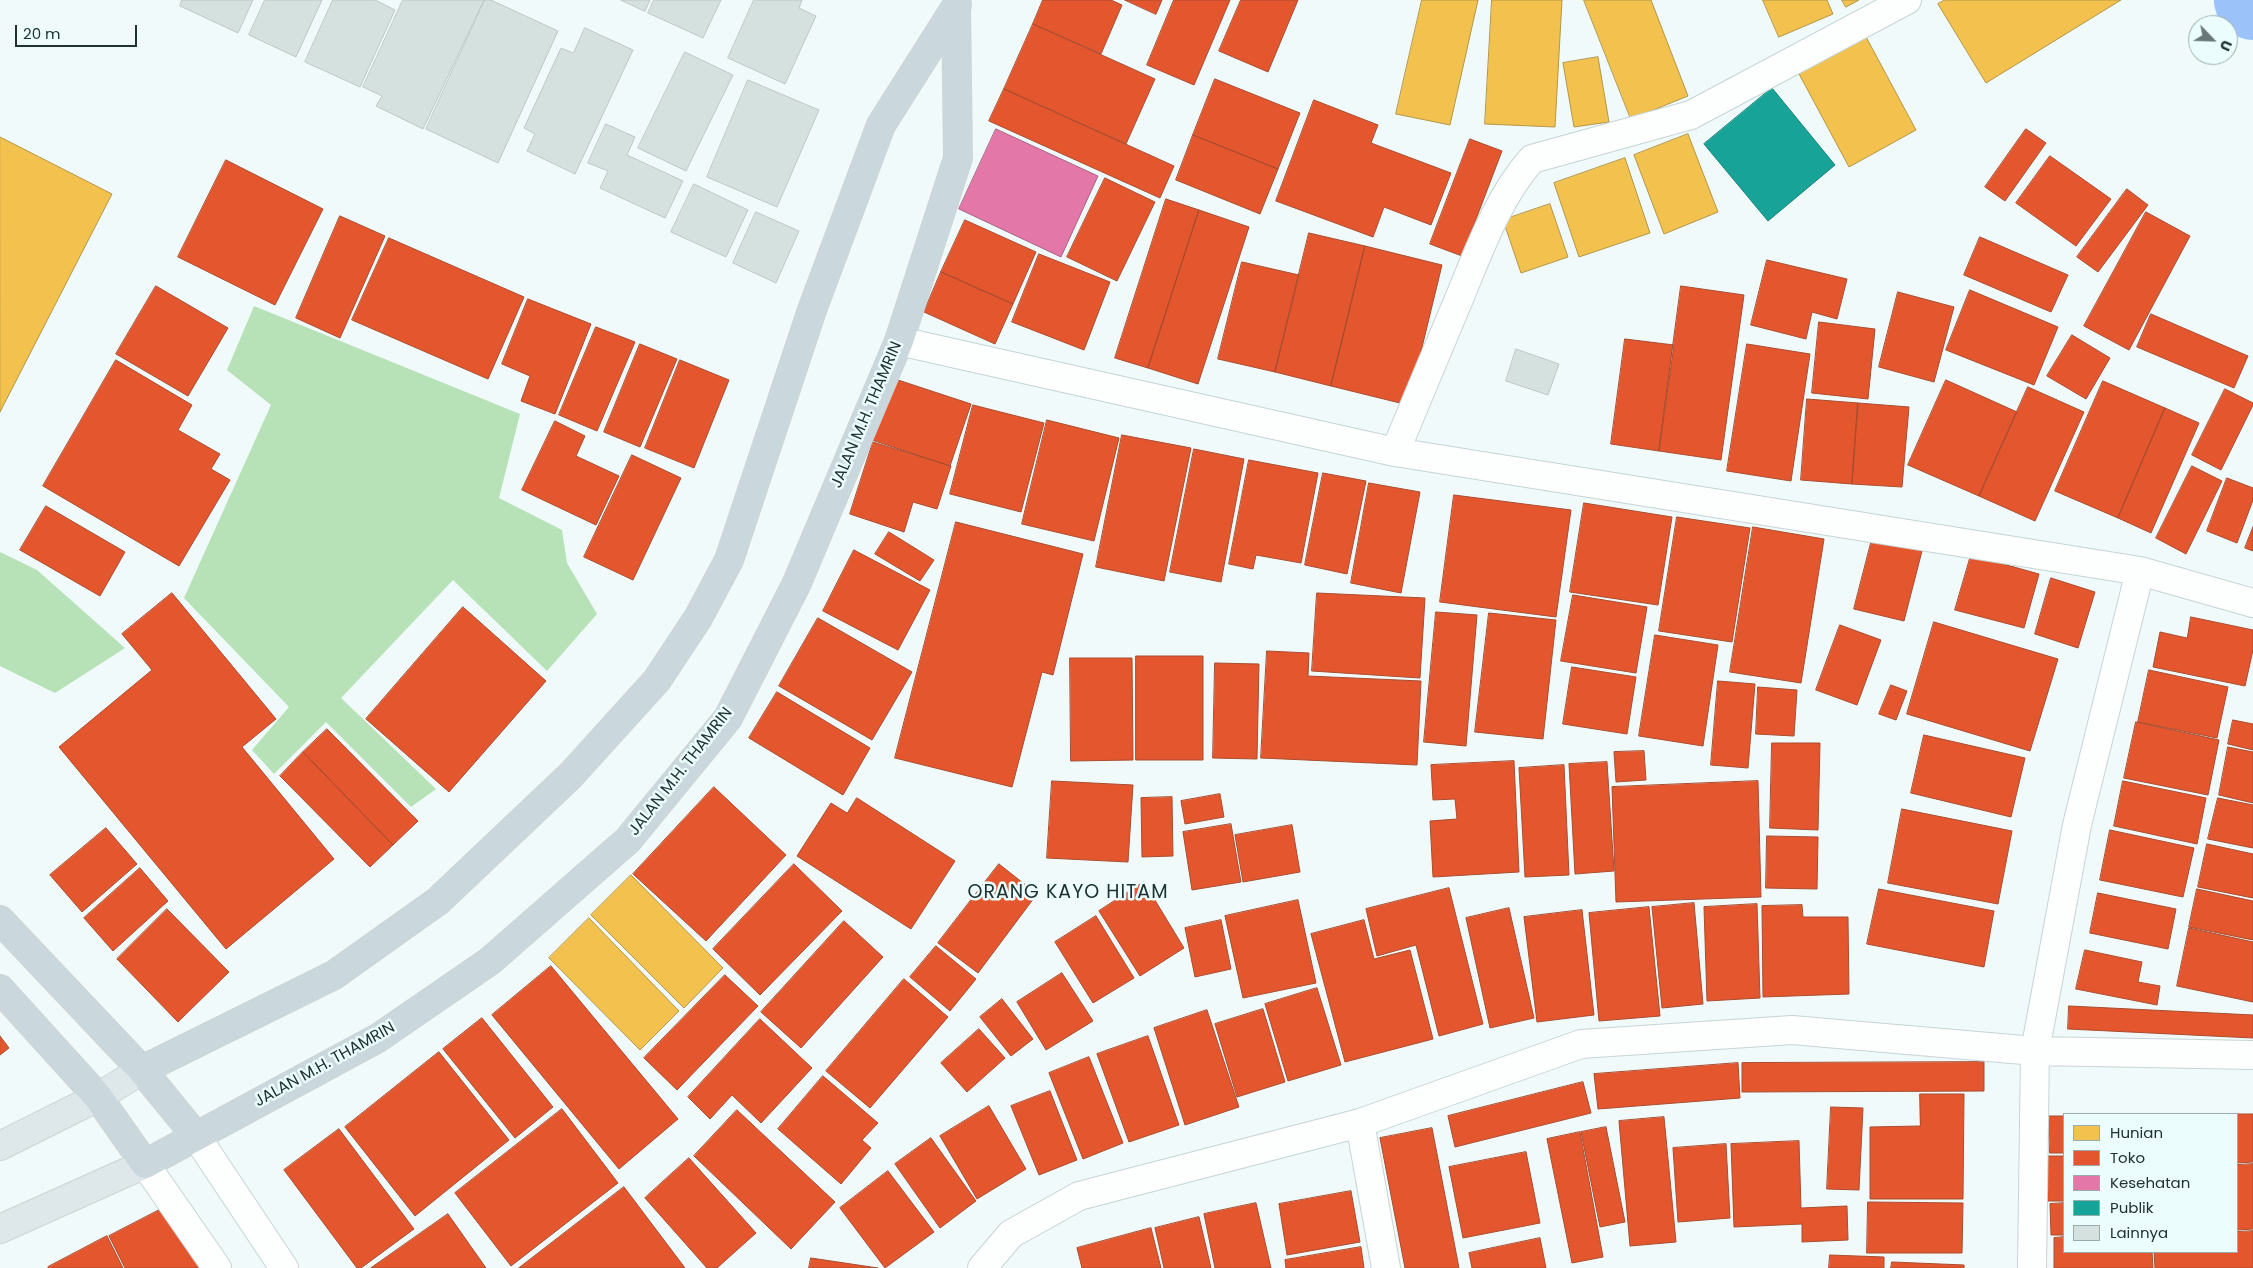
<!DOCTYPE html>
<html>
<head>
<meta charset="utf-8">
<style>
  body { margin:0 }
  #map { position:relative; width:2253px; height:1268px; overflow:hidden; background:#f0fafa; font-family:Poppins,sans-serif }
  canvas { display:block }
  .legend { position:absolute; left:2063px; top:1113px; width:175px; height:140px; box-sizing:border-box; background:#ecfdfe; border:1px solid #9aabac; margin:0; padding:6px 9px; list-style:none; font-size:15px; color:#203132 }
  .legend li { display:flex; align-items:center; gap:10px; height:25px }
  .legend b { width:25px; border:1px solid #9aabac }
  .north { position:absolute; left:2188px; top:15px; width:50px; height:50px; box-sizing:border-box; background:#ecfdfe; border:1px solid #9aabac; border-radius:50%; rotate:114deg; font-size:14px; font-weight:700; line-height:20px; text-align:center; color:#203132 }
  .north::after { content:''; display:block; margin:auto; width:18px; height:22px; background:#697778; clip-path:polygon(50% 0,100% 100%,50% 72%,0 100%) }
  .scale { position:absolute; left:15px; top:25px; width:122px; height:22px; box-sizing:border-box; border:2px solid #203132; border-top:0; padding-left:6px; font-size:15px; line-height:18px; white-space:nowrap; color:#203132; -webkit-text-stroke:4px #ecfdfe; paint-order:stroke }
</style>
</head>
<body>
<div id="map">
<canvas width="2253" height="1268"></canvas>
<ul class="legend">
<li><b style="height:14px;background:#f2c14e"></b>Hunian</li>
<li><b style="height:14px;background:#e4572e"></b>Toko</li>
<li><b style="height:14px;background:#e377a8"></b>Kesehatan</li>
<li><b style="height:14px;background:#17a398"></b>Publik</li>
<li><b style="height:14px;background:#d5e1de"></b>Lainnya</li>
</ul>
<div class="north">U</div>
<div class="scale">20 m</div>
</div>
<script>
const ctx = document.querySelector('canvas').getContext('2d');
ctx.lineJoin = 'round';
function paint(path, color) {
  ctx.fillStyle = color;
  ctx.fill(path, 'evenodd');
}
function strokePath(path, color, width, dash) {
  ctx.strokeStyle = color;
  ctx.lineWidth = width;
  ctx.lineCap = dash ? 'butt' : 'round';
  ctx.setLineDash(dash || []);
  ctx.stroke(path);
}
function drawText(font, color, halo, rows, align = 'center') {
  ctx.font = font + ' Poppins,sans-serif';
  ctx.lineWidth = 5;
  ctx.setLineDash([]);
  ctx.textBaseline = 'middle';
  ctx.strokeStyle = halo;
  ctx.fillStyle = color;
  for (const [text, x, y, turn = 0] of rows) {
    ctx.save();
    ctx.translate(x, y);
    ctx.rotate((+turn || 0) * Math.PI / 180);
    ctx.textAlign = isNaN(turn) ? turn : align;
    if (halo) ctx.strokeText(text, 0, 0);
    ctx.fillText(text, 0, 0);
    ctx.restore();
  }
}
const forest = new Path2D(`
  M 254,306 L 520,414 L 499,498 L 562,530 L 567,563 L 597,614 L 547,671 L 453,580 L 341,698 L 436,789 L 411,807 L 326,722 L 274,774 L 252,750 L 289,707 L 184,598 L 271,405 L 227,370 Z
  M 0,552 L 37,570 L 125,648 L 55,693 L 0,666 Z`);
const homes = new Path2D(`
  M 1422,0 L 1478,0 L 1450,125 L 1396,114 Z
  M 1492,0 L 1562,0 L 1555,127 L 1485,124 Z
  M 1584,0 L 1651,0 L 1688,96 L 1631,119 Z
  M 1763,0 L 1827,0 L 1833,14 L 1779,37 Z
  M 1842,0 L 1859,0 L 1846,7 Z
  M 1945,0 L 2121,0 L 1986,83 L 1938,4 Z
  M 1865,35 L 1916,130 L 1849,167 L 1798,72 Z
  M 1598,57 L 1609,122 L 1574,127 L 1563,63 Z
  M 1688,134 L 1718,212 L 1664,234 L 1634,155 Z
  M 0,137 L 112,194 L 0,412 Z
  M 1625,158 L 1650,233 L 1579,257 L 1554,183 Z
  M 1550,204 L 1568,257 L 1521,273 L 1503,220 Z
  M 631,875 L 723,968 L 684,1008 L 591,915 Z
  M 589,918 L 679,1011 L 640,1050 L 549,958 Z`);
const shops = new Path2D(`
  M 1043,0 L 1111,0 L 1122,5 L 1101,54 L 1033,24 Z
  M 1125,0 L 1162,0 L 1156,14 Z
  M 1174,0 L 1230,0 L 1194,85 L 1147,65 Z
  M 1241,0 L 1298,0 L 1268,72 L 1219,51 Z
  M 1033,24 L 1155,79 L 1126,144 L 1004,89 Z
  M 1215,79 L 1300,113 L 1278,169 L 1193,135 Z
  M 1004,89 L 1174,166 L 1160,198 L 989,121 Z
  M 1314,100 L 1378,125 L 1371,143 L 1451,173 L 1431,225 L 1384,207 L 1373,237 L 1276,201 Z
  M 2026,129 L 2046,143 L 2005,201 L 1985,187 Z
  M 1193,135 L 1278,169 L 1260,214 L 1176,180 Z
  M 1470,139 L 1502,151 L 1462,256 L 1430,244 Z
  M 2050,156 L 2111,199 L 2076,246 L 2016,203 Z
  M 226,160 L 323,209 L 275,305 L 178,257 Z
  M 1105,178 L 1155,202 L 1117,281 L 1067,257 Z
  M 2127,189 L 2148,205 L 2098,272 L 2077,257 Z
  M 1166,199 L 1199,210 L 1148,368 L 1115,358 Z
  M 1199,210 L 1249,227 L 1198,384 L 1148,368 Z
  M 2146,212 L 2190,236 L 2129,350 L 2084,326 Z
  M 340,216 L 385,236 L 340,338 L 296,318 Z
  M 965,220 L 1036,252 L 1013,304 L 941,272 Z
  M 1309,233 L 1365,246 L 1331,386 L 1275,372 Z
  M 1980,237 L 2068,275 L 2051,312 L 1964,275 Z
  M 389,238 L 524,297 L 488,379 L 352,320 Z
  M 1365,246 L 1442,265 L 1408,405 L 1331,386 Z
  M 1039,254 L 1110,282 L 1084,350 L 1012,322 Z
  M 1767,260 L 1847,279 L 1837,319 L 1812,312 L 1806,339 L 1751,325 Z
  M 1242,262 L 1299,275 L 1275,372 L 1218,359 Z
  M 941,272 L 1013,304 L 995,344 L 924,312 Z
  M 156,286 L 228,328 L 188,396 L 116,354 Z
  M 1681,286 L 1744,295 L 1721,460 L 1659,451 Z
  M 1970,290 L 2058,327 L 2034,385 L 1946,350 Z
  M 1898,292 L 1954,307 L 1934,382 L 1879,367 Z
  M 528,299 L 591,324 L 555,414 L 521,401 L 530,376 L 502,364 Z
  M 2151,314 L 2248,356 L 2234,388 L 2137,347 Z
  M 1819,322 L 1875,329 L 1868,399 L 1812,393 Z
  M 596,327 L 635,342 L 597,431 L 559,415 Z
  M 2072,335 L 2110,358 L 2086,399 L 2047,376 Z
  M 1625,339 L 1674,345 L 1659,451 L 1611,444 Z
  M 640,344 L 677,359 L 640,447 L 604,432 Z
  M 1747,344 L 1810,354 L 1791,481 L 1727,471 Z
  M 116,360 L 192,405 L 178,430 L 220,454 L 211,469 L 230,480 L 179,566 L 43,486 Z
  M 680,360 L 729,380 L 694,468 L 645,448 Z
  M 892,378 L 971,404 L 950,466 L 872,440 Z
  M 1946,380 L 2017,412 L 1979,496 L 1908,465 Z
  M 2103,381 L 2165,408 L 2118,518 L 2055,491 Z
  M 2028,387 L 2084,412 L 2035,521 L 1979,496 Z
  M 2225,389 L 2253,403 L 2253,405 L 2221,470 L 2192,455 Z
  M 1807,399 L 1858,403 L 1852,484 L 1801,480 Z
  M 1858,403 L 1909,407 L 1902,487 L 1852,484 Z
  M 973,405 L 1044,423 L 1021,512 L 950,494 Z
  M 2165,408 L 2199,423 L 2151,533 L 2118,518 Z
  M 1047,420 L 1119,438 L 1094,541 L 1022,524 Z
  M 555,421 L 585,436 L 576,456 L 619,476 L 596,525 L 522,490 Z
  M 1122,435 L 1191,448 L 1164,581 L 1096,567 Z
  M 873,442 L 951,466 L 937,509 L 913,502 L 904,532 L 850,514 Z
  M 1194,449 L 1244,459 L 1221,582 L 1170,572 Z
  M 632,455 L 681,478 L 633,580 L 584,557 Z
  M 1249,460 L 1318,473 L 1301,563 L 1256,555 L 1253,569 L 1229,564 Z
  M 2192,466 L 2222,481 L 2186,554 L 2156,538 Z
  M 1323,473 L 1366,481 L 1347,574 L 1305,565 Z
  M 2227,478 L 2253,488 L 2253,500 L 2237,543 L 2207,531 Z
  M 1369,483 L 1420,492 L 1401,593 L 1351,583 Z
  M 1454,495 L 1571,510 L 1556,617 L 1440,602 Z
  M 1584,503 L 1672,517 L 1658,605 L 1570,592 Z
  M 46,506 L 125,552 L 100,596 L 20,550 Z
  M 1677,517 L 1750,528 L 1732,642 L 1659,631 Z
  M 956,522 L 1083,554 L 1053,675 L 1042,672 L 1012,787 L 895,758 Z
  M 1753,527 L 1824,539 L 1801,683 L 1730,672 Z
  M 2253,527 L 2253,551 L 2245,548 Z
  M 889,532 L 934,560 L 920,581 L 875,554 Z
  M 1872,539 L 1922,551 L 1904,621 L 1854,609 Z
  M 854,550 L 930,590 L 898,650 L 823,611 Z
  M 1971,555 L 2039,574 L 2024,628 L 1955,610 Z
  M 2051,578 L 2095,592 L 2078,648 L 2035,634 Z
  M 172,593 L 276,719 L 242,747 L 334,859 L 226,949 L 59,747 L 152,670 L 122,634 Z
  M 1317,593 L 1425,598 L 1420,678 L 1312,671 Z
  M 1573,595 L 1647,607 L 1636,673 L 1561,661 Z
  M 463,607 L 546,681 L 449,792 L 366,719 Z
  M 1436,612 L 1477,615 L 1466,746 L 1424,742 Z
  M 1489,613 L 1556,620 L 1543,739 L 1475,732 Z
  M 2191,617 L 2253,630 L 2253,650 L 2245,686 L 2153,667 L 2160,632 L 2187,638 Z
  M 818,618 L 912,672 L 872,740 L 779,686 Z
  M 1934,622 L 2058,659 L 2030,751 L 1907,714 Z
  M 1840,625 L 1881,640 L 1857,705 L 1816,690 Z
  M 1655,635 L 1718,645 L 1703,746 L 1639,736 Z
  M 1267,651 L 1309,653 L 1308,676 L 1421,681 L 1417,765 L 1261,758 Z
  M 1136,656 L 1203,656 L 1203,760 L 1136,760 Z
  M 1070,658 L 1132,658 L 1133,760 L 1071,761 Z
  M 1215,663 L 1259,664 L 1257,759 L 1213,758 Z
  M 1572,667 L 1636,677 L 1627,734 L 1563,724 Z
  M 2149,670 L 2228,687 L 2217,738 L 2138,722 Z
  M 1718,681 L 1755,684 L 1748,768 L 1711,765 Z
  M 1891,685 L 1907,691 L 1896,720 L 1879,714 Z
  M 1758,687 L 1797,690 L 1794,736 L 1756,734 Z
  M 777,692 L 870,748 L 843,795 L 749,738 Z
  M 2233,720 L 2253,724 L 2253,750 L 2228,744 Z
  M 2136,722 L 2219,740 L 2208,795 L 2124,778 Z
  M 327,729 L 418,821 L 393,845 L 303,752 Z
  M 1924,735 L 2025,758 L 2011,817 L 1911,793 Z
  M 1772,743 L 1820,743 L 1818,830 L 1770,828 Z
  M 2228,747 L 2253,752 L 2253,803 L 2219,795 Z
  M 1644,751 L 1646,780 L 1616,782 L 1614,752 Z
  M 303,752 L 393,845 L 370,867 L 280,776 Z
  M 1514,761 L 1519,872 L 1433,877 L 1430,821 L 1457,819 L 1455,799 L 1433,800 L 1431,765 Z
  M 1607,762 L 1614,871 L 1575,874 L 1569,764 Z
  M 1564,765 L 1569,875 L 1525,877 L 1519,768 Z
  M 1052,781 L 1133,785 L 1128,862 L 1047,858 Z
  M 1758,781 L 1761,897 L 1616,902 L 1612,787 Z
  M 2123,781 L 2206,798 L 2197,844 L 2114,826 Z
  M 714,787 L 786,855 L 706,941 L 633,874 Z
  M 1220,794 L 1224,817 L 1185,824 L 1181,801 Z
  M 1172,797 L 1173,856 L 1142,857 L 1141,798 Z
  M 857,798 L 955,861 L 911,929 L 797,856 L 831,803 L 847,813 Z
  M 2218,798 L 2253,805 L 2253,848 L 2208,839 Z
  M 1902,809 L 2012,831 L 1998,904 L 1888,883 Z
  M 1231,824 L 1241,882 L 1192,890 L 1183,832 Z
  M 1292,825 L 1300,872 L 1243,882 L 1235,835 Z
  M 106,828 L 137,864 L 82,912 L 50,875 Z
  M 2110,830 L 2194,848 L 2183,897 L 2100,880 Z
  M 1767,836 L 1818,837 L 1817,889 L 1766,888 Z
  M 2207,844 L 2253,854 L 2253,898 L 2198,887 Z
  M 794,864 L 842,911 L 760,995 L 713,949 Z
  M 999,864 L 1037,894 L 978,973 L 938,943 Z
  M 140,868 L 168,901 L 113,951 L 84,918 Z
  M 1144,882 L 1184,948 L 1140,976 L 1099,911 Z
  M 1449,888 L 1483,1024 L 1439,1036 L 1416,945 L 1377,956 L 1366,909 Z
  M 1879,889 L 1994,911 L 1984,967 L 1867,944 Z
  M 2197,889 L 2253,901 L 2253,940 L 2189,927 Z
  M 2098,893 L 2176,909 L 2168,949 L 2090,933 Z
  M 1298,900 L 1316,983 L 1243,998 L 1225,916 Z
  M 1694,903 L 1703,1004 L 1662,1008 L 1652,907 Z
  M 1757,904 L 1760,998 L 1707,1001 L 1704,907 Z
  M 1802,905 L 1803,917 L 1848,917 L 1849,994 L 1763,997 L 1762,906 Z
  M 1649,907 L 1660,1016 L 1599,1021 L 1589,913 Z
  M 1509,908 L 1534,1018 L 1490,1028 L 1466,918 Z
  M 167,909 L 229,972 L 178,1022 L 117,959 Z
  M 1582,910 L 1594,1015 L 1537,1022 L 1524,917 Z
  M 1096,916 L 1134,978 L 1093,1003 L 1055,942 Z
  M 1221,920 L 1231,969 L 1195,977 L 1185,928 Z
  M 1364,920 L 1374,959 L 1410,950 L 1433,1039 L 1345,1062 L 1311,934 Z
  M 844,921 L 883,957 L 801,1048 L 761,1012 Z
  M 2189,928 L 2253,942 L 2253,1002 L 2177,986 Z
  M 936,946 L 976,979 L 950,1011 L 910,977 Z
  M 2085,950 L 2142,962 L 2138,982 L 2160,986 L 2157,1005 L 2076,989 Z
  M 551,966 L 678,1119 L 619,1169 L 492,1015 Z
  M 1062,973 L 1093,1021 L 1046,1050 L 1017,1002 Z
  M 725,975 L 758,1006 L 677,1090 L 644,1058 Z
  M 904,979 L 948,1017 L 870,1108 L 826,1071 Z
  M 1317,988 L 1341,1065 L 1288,1081 L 1265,1004 Z
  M 1002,999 L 1033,1039 L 1011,1056 L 980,1017 Z
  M 2069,1006 L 2253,1015 L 2253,1038 L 2068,1029 Z
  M 1263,1009 L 1285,1082 L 1237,1097 L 1215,1024 Z
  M 1207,1010 L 1239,1107 L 1185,1125 L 1154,1028 Z
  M 482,1018 L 553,1107 L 515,1138 L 443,1049 Z
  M 760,1019 L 812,1068 L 761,1123 L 732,1095 L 710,1119 L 688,1097 Z
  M 979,1029 L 1005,1058 L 967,1092 L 941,1063 Z
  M 0,1036 L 9,1048 L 0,1055 Z
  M 1148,1036 L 1179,1125 L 1129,1142 L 1097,1054 Z
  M 439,1052 L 509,1140 L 415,1216 L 345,1127 Z
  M 1089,1057 L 1123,1143 L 1083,1159 L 1049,1073 Z
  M 1984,1062 L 1984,1091 L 1742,1092 L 1742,1063 Z
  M 1738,1063 L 1740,1098 L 1598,1109 L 1594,1074 Z
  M 823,1076 L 878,1123 L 862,1140 L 871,1148 L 841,1184 L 778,1129 Z
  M 1583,1082 L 1591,1113 L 1455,1147 L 1448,1116 Z
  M 1050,1091 L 1077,1160 L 1039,1175 L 1011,1106 Z
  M 1920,1094 L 1964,1094 L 1963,1199 L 1870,1199 L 1870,1127 L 1920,1126 Z
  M 989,1106 L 1026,1169 L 977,1199 L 940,1136 Z
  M 1831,1107 L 1863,1108 L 1859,1190 L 1827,1189 Z
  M 562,1109 L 618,1183 L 511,1266 L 455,1193 Z
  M 737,1110 L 835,1202 L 791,1249 L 694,1156 Z
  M 2237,1114 L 2253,1114 L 2253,1162 L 2237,1163 Z
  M 2048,1116 L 2064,1116 L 2064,1153 L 2050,1153 Z
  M 1664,1117 L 1676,1242 L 1630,1246 L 1619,1121 Z
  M 1606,1127 L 1625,1222 L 1600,1227 L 1581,1132 Z
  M 1432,1128 L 1459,1268 L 1405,1268 L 1380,1138 Z
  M 339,1129 L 414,1229 L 361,1268 L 357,1268 L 284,1170 Z
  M 1580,1132 L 1603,1257 L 1572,1263 L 1547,1139 Z
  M 931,1138 L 976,1201 L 940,1228 L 895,1164 Z
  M 1799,1141 L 1801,1208 L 1847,1206 L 1848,1240 L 1802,1242 L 1802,1224 L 1734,1227 L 1731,1144 Z
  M 1726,1144 L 1730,1218 L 1678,1222 L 1673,1148 Z
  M 1526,1152 L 1540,1223 L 1463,1238 L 1449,1167 Z
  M 2048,1156 L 2064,1156 L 2064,1201 L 2048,1201 Z
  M 689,1158 L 756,1233 L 717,1268 L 707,1268 L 645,1198 Z
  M 2253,1164 L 2253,1229 L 2237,1230 L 2237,1165 Z
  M 888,1171 L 934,1232 L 885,1268 L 840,1208 Z
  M 624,1187 L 685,1268 L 519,1268 Z
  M 1351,1191 L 1360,1242 L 1287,1255 L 1279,1204 Z
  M 1868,1202 L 1963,1203 L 1962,1253 L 1867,1253 Z
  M 1256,1203 L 1271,1268 L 1215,1268 L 1204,1214 Z
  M 2064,1203 L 2064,1235 L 2051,1235 L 2050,1204 Z
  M 171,1204 L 204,1268 L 125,1268 L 109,1236 Z
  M 448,1214 L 486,1268 L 371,1268 Z
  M 1199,1217 L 1211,1268 L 1164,1268 L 1155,1228 Z
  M 1151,1228 L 1161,1268 L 1082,1268 L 1077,1248 Z
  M 2253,1231 L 2253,1268 L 2155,1268 L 2154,1252 L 2237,1252 L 2237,1232 Z
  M 107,1236 L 123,1268 L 48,1268 L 48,1267 Z
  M 2064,1237 L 2064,1252 L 2152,1252 L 2153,1268 L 2054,1268 L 2054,1238 Z
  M 1540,1238 L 1546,1268 L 1472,1268 L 1469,1253 Z
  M 1361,1247 L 1364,1268 L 1286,1268 L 1285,1260 Z
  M 1830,1255 L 1884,1257 L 1884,1268 L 1829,1268 Z
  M 811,1258 L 878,1268 L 809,1268 Z
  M 1892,1262 L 1964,1265 L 1964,1268 L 1891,1268 Z`);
const health = new Path2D(`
  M 996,129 L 1098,176 L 1061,257 L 959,209 Z`);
const public = new Path2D(`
  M 1772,88 L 1835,165 L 1768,221 L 1704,144 Z`);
const river = new Path2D(`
  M 2251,0 L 2253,3`);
const building = new Path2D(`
  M 182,0 L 253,0 L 238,33 L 180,6 Z
  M 265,0 L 322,0 L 296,57 L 249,35 Z
  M 333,0 L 375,0 L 395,10 L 360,87 L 305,62 Z
  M 403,0 L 484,0 L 423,129 L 376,106 L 382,96 L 363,87 Z
  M 485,0 L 491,0 L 558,31 L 498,163 L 426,129 Z
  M 621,0 L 650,0 L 645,11 Z
  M 654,0 L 721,0 L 703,38 L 648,13 Z
  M 754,0 L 802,0 L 799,8 L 816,16 L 785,84 L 728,58 Z
  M 585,28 L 633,50 L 575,174 L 527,151 L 535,134 L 524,128 L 561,48 L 573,53 Z
  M 685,52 L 733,75 L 686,171 L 638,148 Z
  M 748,80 L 819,110 L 777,207 L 707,177 Z
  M 606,124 L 635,137 L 627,155 L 683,181 L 665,218 L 600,188 L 608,171 L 588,163 Z
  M 694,184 L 748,210 L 726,257 L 671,232 Z
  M 756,212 L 799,231 L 776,283 L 733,263 Z
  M 1516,349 L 1559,364 L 1548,395 L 1506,381 Z`);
const minor = new Path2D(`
  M 899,341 L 1395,452 L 2140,571 L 2253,603
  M 1395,452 C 1417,399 1439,346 1461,294 C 1480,248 1499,196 1532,159 L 1691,115 L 1907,0
  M 1360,1123 L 1386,1268
  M 196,1136 L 284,1268
  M 145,1164 L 217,1268
  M 982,1268 L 1011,1234 L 1079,1196 L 1360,1123 L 1581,1044 L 1792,1030 L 2035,1051 L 2253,1055
  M 2032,1268 L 2035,1051 L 2077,825 L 2140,571`);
const major = new Path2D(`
  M 0,1146 L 98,1097 L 142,1070
  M 0,1229 L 145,1164`);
const highway = new Path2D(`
  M 0,920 L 142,1070 L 196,1136
  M 0,989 L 98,1097 L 145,1164 L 378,1038 L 490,961 L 628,840 L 728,718 L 796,585 L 899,341 L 958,158 L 956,6
  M 142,1070 L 334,975 L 438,901 L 571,775 L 657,680 L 698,618 L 729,560 L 812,310 L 881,125 L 957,5`);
const streetNames = [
  ["JALAN M.H. THAMRIN",867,415,-67],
  ["JALAN M.H. THAMRIN",681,772,-52],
  ["JALAN M.H. THAMRIN",325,1065,-29]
];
const quarterNames = [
  ["ORANG KAYO HITAM",1068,893]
];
paint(forest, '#b7e1b6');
paint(homes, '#f2c14e');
strokePath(homes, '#b39646', 1);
paint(shops, '#e4572e');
strokePath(shops, '#a94c2f', 1);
paint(health, '#e377a8');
strokePath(health, '#a86285', 1);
paint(public, '#17a398');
strokePath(public, '#1a8179', 1);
strokePath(river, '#9bc3fa', 74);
paint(building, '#d5e1de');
strokePath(building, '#bdc8c6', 1);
strokePath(minor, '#c7d4d5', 30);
strokePath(major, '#cdd4d4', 30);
strokePath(highway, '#cdd4d4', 30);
strokePath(minor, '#fdfefe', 28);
strokePath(major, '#dee7ea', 28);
strokePath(highway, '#cad8dd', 28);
drawText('16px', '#203132', '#ecfdfe', streetNames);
ctx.letterSpacing = '1px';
drawText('19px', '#203132', '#ecfdfe', quarterNames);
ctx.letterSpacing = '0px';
</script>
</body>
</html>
